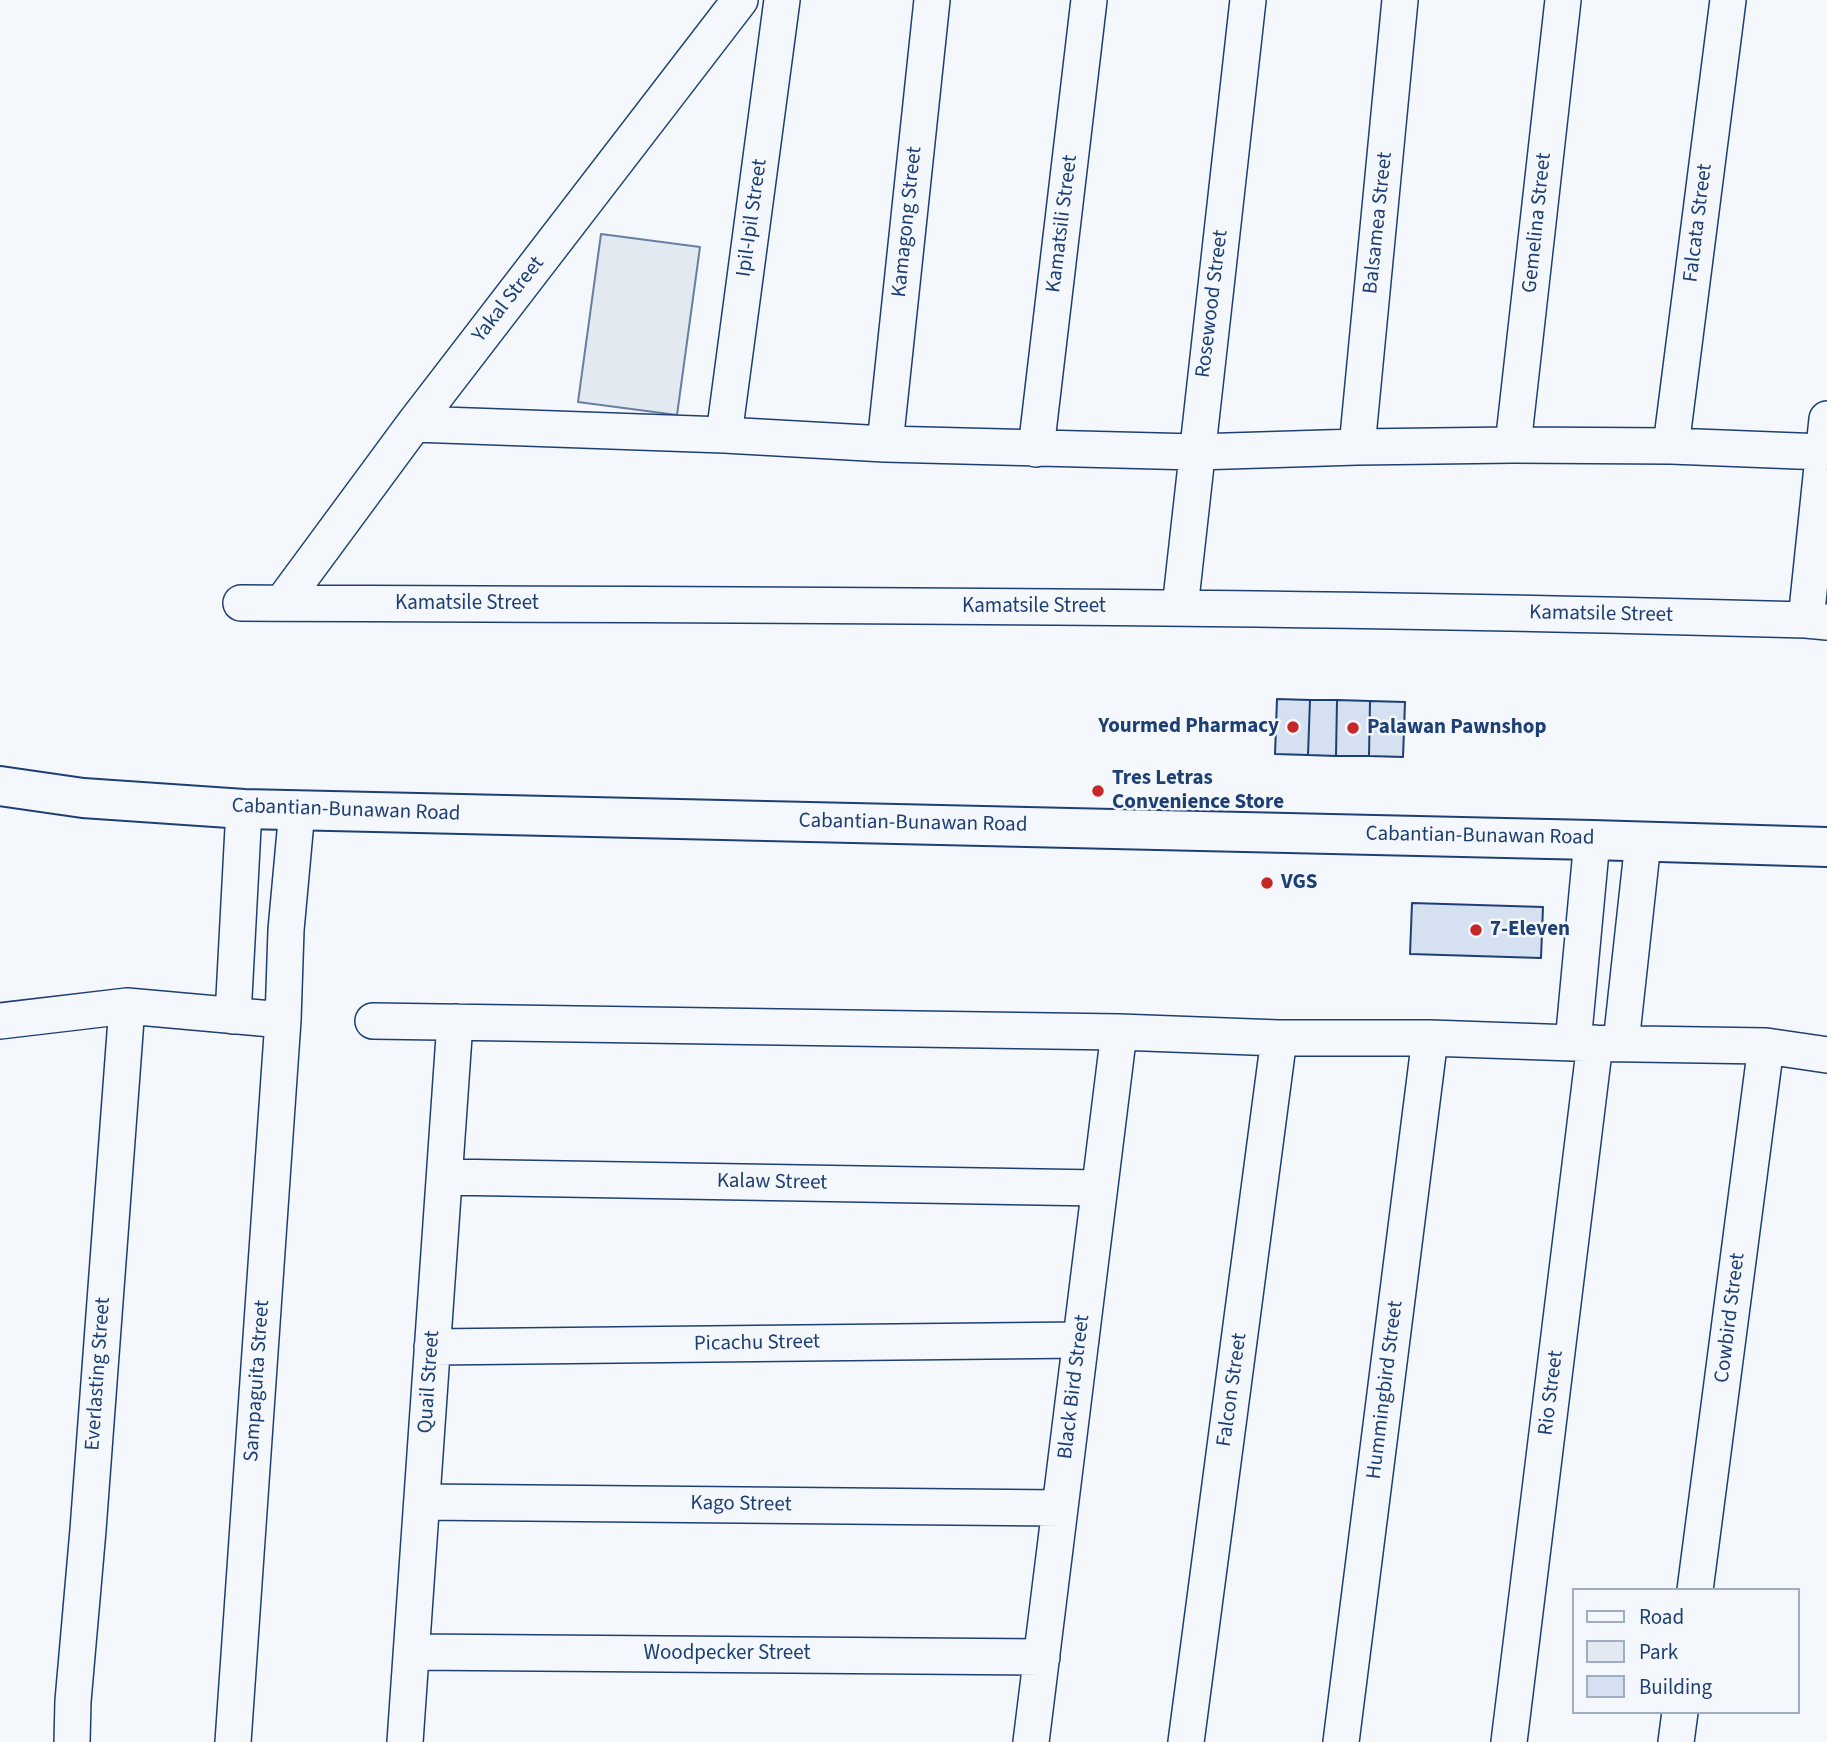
<!DOCTYPE html>
<html>
<head>
<meta charset="utf-8">
<style>
  body { margin:0 }
  #map { position:relative; width:1827px; height:1742px; overflow:hidden; background:#f4f7fb; font-family:"Source Sans 3",sans-serif }
  canvas { display:block }
  .legend { position:absolute; left:1572px; top:1588px; width:228px; height:126px; box-sizing:border-box; background:#f4f7fb; border:2px solid #9eadc5; margin:0; padding:9px 12px; list-style:none; font-size:21px; color:#1d3f73 }
  .legend li { display:flex; align-items:center; gap:14px; height:35px }
  .legend b { width:35px; border:2px solid #9eadc5 }
</style>
</head>
<body>
<div id="map">
<canvas width="1827" height="1742"></canvas>
<ul class="legend">
<li><b style="height:9px;background:#f4f7fb"></b>Road</li>
<li><b style="height:19px;background:#e3e9f0"></b>Park</li>
<li><b style="height:19px;background:#d5e0f0"></b>Building</li>
</ul>
</div>
<script>
const ctx = document.querySelector('canvas').getContext('2d');
ctx.lineJoin = 'round';
function paint(path, color) {
  ctx.fillStyle = color;
  ctx.fill(path, 'evenodd');
}
function strokePath(path, color, width, dash) {
  ctx.strokeStyle = color;
  ctx.lineWidth = width;
  ctx.lineCap = dash ? 'butt' : 'round';
  ctx.setLineDash(dash || []);
  ctx.stroke(path);
}
function drawText(font, color, halo, rows, align = 'center') {
  ctx.font = font + ' "Source Sans 3",sans-serif';
  ctx.lineWidth = 5;
  ctx.setLineDash([]);
  ctx.textBaseline = 'middle';
  ctx.strokeStyle = halo;
  ctx.fillStyle = color;
  for (const [text, x, y, turn = 0] of rows) {
    ctx.save();
    ctx.translate(x, y);
    ctx.rotate((+turn || 0) * Math.PI / 180);
    ctx.textAlign = isNaN(turn) ? turn : align;
    if (halo) ctx.strokeText(text, 0, 0);
    ctx.fillText(text, 0, 0);
    ctx.restore();
  }
}
const green = new Path2D(`
  M 601,234 L 700,247 L 677,415 L 578,402 Z`);
const building = new Path2D(`
  M 1277,699 L 1310,700 L 1308,755 L 1275,754 Z
  M 1310,700 L 1337,700 L 1336,756 L 1308,755 Z
  M 1337,700 L 1370,701 L 1369,756 L 1336,756 Z
  M 1370,701 L 1405,702 L 1403,757 L 1369,756 Z
  M 1412,903 L 1543,907 L 1541,958 L 1410,954 Z`);
const minor = new Path2D(`
  M 414,424 L 724,435 L 885,444 L 1196,452 L 1357,447 L 1513,445 L 1671,446 L 1823,452
  M 724,435 L 782,0
  M 885,444 L 932,0
  M 1513,445 L 1563,0
  M 1671,446 L 1728,0
  M 1357,447 L 1400,0
  M 1036,449 L 1089,0
  M 241,603 C 763,605 1284,605 1806,620 L 1827,622
  M 282,603 L 414,424 L 740,0
  M 1180,608 L 1248,0
  M 1806,620 L 1827,419
  M 233,1016 L 244,809
  M 0,1021 L 127,1006 L 283,1020
  M 373,1021 L 1119,1032 L 1279,1038 L 1430,1038 L 1573,1043 L 1766,1046 L 1827,1055
  M 1573,1043 L 1592,840
  M 1621,1043 L 1643,842
  M 445,1177 L 1099,1188
  M 432,1347 L 1081,1340
  M 422,1502 L 1060,1508
  M 1695,1590 L 1766,1046
  M 412,1652 L 1042,1657
  M 72,1742 L 73,1701 L 88,1530 L 127,1006
  M 233,1742 L 283,1020 L 286,930 L 297,810
  M 405,1742 L 455,1022
  M 1031,1742 L 1119,1032
  M 1186,1742 L 1279,1038
  M 1341,1742 L 1430,1038
  M 1509,1742 L 1595,1043
  M 1676,1742 L 1680,1712`);
const primary = new Path2D(`
  M 0,786 L 83,798 L 244,809 L 1592,840 L 1827,847`);
const markers = [
  [1293,727,7,"#c62828"],
  [1353,728,7,"#c62828"],
  [1098,791,7,"#c62828"],
  [1267,883,7,"#c62828"],
  [1476,930,7,"#c62828"]
];
const streetNames = [
  ["Ipil-Ipil Street",753,218,-82],
  ["Kamagong Street",908,222,-84],
  ["Balsamea Street",1379,223,-84],
  ["Gemelina Street",1538,223,-84],
  ["Falcata Street",1699,223,-83],
  ["Kamatsili Street",1063,224,-83],
  ["Yakal Street",509,300,-52],
  ["Rosewood Street",1213,304,-83],
  ["Kamatsile Street",467,604],
  ["Kamatsile Street",1034,607],
  ["Kamatsile Street",1601,615,1],
  ["Cabantian-Bunawan Road",346,811,2],
  ["Cabantian-Bunawan Road",913,824,1],
  ["Cabantian-Bunawan Road",1480,837,1],
  ["Kalaw Street",772,1183,1],
  ["Cowbird Street",1731,1318,-83],
  ["Picachu Street",757,1344,-1],
  ["Everlasting Street",99,1374,-86],
  ["Sampaguita Street",258,1381,-86],
  ["Quail Street",430,1382,-86],
  ["Black Bird Street",1075,1387,-83],
  ["Falcon Street",1233,1390,-82],
  ["Hummingbird Street",1386,1390,-83],
  ["Rio Street",1552,1393,-83],
  ["Kago Street",741,1505,1],
  ["Woodpecker Street",727,1654]
];
const poiNames = [
  ["Yourmed Pharmacy",1279,727,"right"],
  ["Palawan Pawnshop",1367,728],
  ["Tres Letras",1112,779],
  ["Convenience Store",1112,803],
  ["VGS",1281,883],
  ["7-Eleven",1490,930]
];
paint(green, '#e3e9f0');
strokePath(green, '#687fa3', 2);
paint(building, '#d5e0f0');
strokePath(building, '#1d3f73', 2);
strokePath(minor, '#1d3f73', 38);
strokePath(primary, '#1d3f73', 42);
strokePath(minor, '#f4f7fb', 35);
strokePath(primary, '#f4f7fb', 38);
for (const [x, y, r, color] of markers) {
  const dot = new Path2D();
  dot.arc(x, y, r, 0, 2 * Math.PI);
  ctx.fillStyle = color;
  ctx.fill(dot);
  strokePath(dot, '#f4f7fb', 2.5);
}
drawText('21px', '#1d3f73', '#f4f7fb', streetNames);
drawText('bold 21px', '#1d3f73', '#f4f7fb', poiNames, 'left');
</script>
</body>
</html>
